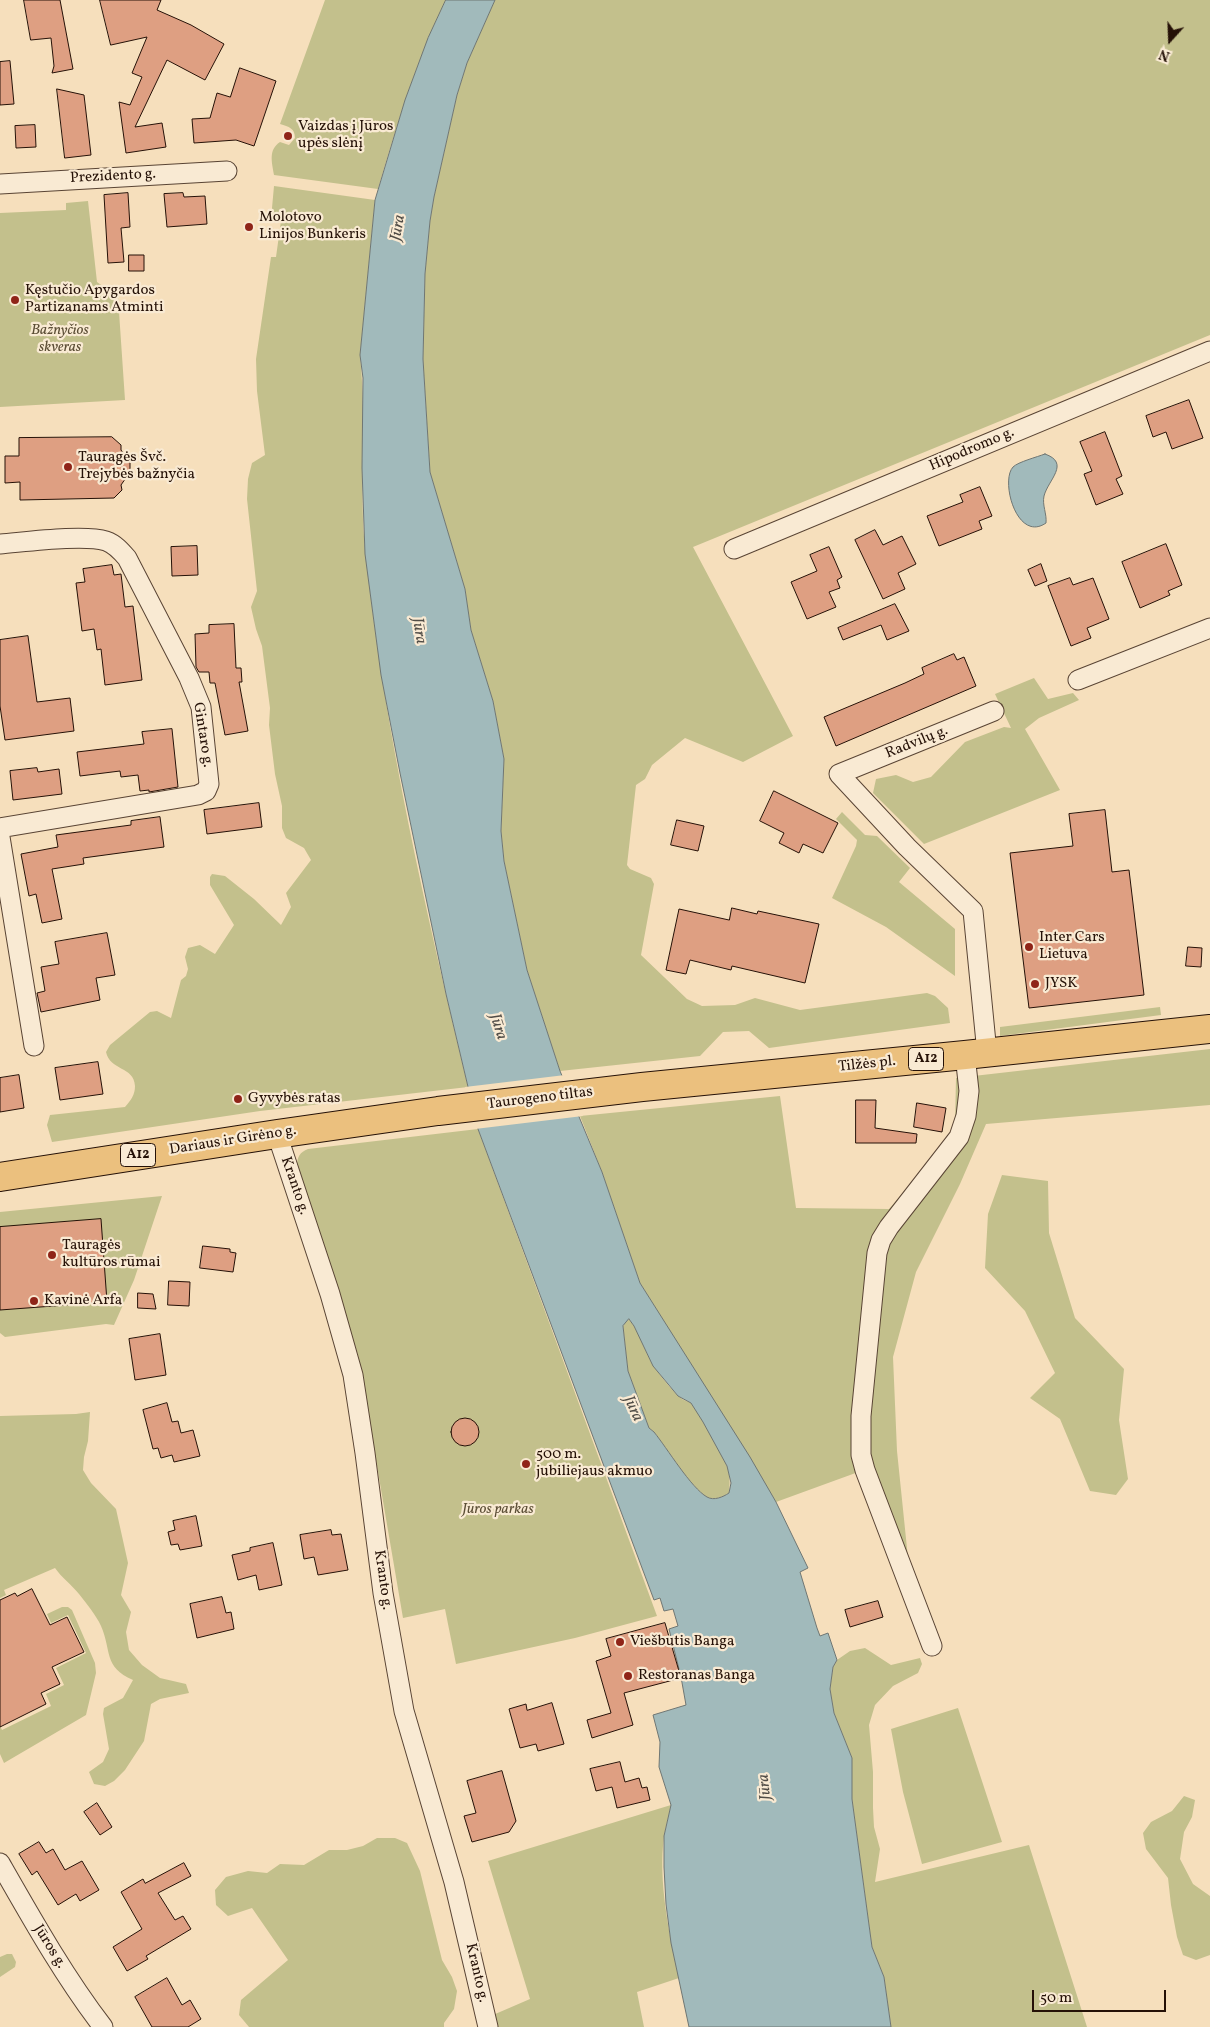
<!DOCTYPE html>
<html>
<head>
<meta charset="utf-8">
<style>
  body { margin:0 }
  #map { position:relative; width:1210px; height:2027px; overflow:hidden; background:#f6dfbc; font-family:Vollkorn,serif }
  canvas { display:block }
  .north { position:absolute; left:1145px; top:15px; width:50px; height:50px; -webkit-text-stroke:4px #f9ead3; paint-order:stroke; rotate:200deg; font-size:14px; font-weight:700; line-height:20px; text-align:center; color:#251107 }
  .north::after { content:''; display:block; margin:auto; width:18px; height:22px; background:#251107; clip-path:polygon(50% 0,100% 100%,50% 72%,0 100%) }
  .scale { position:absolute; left:1032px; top:1990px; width:134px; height:22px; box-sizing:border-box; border:2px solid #251107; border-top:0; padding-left:6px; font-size:15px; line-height:18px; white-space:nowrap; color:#251107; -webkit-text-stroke:4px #f9ead3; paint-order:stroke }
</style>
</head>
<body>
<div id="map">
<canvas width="1210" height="2027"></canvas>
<div class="north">N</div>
<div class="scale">50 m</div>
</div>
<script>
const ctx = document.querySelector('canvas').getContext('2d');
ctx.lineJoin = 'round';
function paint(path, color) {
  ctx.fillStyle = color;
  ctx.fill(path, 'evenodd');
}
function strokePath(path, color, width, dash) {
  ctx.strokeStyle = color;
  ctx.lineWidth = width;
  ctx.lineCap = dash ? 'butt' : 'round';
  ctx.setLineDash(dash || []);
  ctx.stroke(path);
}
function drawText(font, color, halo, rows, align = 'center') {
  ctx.font = font + ' Vollkorn,serif';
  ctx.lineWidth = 4.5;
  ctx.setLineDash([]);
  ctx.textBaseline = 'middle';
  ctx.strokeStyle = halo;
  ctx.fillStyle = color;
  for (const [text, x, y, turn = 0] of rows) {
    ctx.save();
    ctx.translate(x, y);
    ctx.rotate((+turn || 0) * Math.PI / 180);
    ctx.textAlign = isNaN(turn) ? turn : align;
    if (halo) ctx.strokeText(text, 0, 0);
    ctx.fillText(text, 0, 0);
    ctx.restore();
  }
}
const green = new Path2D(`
  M 325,0 L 446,0 C 416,61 397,124 378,189 L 274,175 C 272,162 268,150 280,142 L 289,145 L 295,138 C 295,128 289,127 280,124 Z
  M 495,0 L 1210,0 L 1210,335 L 693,547 L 793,736 L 743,762 L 685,738 L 652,765 L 645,779 L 636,785 L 627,865 L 630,869 L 651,878 L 654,884 L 641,955 L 687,999 L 702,1006 L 735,1005 L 755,998 L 800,1010 L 927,993 L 935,996 L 948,1008 L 950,1023 L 769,1048 L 749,1031 L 723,1032 L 700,1056 L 560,1071 L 527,970 L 504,861 L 501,831 L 504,759 L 493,701 L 471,630 L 465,589 L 430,472 L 423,359 L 425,274 L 430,221 L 434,197 L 457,95 L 467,63 Z
  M 274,186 L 375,200 L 360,355 C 367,422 358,489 366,556 C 385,735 426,912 468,1087 L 260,1111 L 52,1142 L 47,1125 L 50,1115 L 125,1107 C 131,1100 135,1095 135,1086 C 134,1066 110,1071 106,1052 L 110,1045 L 150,1012 L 157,1011 L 171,1018 L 181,980 L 186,976 L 188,969 L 185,957 L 188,948 L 200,945 L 215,954 L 234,925 L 210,885 L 210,877 L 212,874 L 225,876 L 254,899 L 281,925 L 291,907 L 286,893 L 311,860 L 304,848 L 286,838 L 282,828 L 282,806 L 275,774 L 269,725 L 270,708 L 262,646 L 256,629 L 251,607 L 257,591 L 247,499 L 248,479 L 252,463 L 265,455 L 257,391 L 256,359 L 271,257 L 276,257 L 281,221 L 271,219 Z
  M 88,201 L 97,282 L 118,297 L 125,400 L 0,407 L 0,213 L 66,210 L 66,203 Z
  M 1034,678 L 1048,699 L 1073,693 L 1079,700 L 1039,718 L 1025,729 L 1060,790 L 924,844 L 873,793 L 876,779 L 896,775 L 913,782 L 931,777 L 965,742 L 1004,727 L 1011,728 L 995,694 Z
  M 842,812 L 865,835 L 877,836 L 910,868 L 899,882 L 955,929 L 955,976 L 886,927 L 832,898 L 856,846 L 857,840 L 836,819 Z
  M 1160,1007 L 1161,1015 L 1000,1036 L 1000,1027 Z
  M 1210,1049 L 1210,1105 L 986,1124 L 960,1184 L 916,1272 L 893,1357 L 897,1451 L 908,1558 L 872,1467 L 776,1502 L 640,1283 L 602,1172 L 580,1116 L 780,1096 L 796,1208 L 889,1209 L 950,1138 L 955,1125 L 956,1078 Z
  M 478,1129 L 657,1616 L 575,1638 L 456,1664 L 445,1609 L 403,1618 L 358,1355 L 297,1166 C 297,1157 300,1152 308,1149 Z
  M 1002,1175 L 1048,1181 L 1049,1233 L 1075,1318 L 1124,1369 L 1119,1420 L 1128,1479 L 1116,1495 L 1090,1491 L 1060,1419 L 1030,1398 L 1055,1373 L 1025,1311 L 985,1268 L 988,1214 Z
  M 162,1196 L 134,1280 L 114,1325 L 106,1324 L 5,1337 L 0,1333 L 0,1212 Z
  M 629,1319 C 642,1335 645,1356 658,1372 C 663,1379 675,1394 681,1398 C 684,1401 688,1401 691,1403 C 696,1408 724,1458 727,1466 C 730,1475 730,1483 729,1493 C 723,1497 714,1501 707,1497 C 691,1488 667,1448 654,1432 L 649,1428 L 628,1371 L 623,1325 Z
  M 90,1412 L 88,1441 L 84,1457 L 83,1470 L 91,1483 L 116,1509 L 128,1563 L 121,1595 L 131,1612 L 126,1632 L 129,1650 L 142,1665 L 160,1678 L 186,1684 L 189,1693 L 160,1699 L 151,1704 L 144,1741 L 125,1770 L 114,1781 L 105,1786 L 94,1784 L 89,1772 L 103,1762 L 109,1749 L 103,1714 L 104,1708 L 123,1698 L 133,1680 C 103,1667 112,1651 101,1626 C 96,1615 86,1603 79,1594 C 71,1584 62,1578 55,1568 L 4,1590 L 6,1595 L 0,1598 L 0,1416 L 76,1414 Z
  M 62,1607 L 68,1607 L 72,1610 L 95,1663 L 96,1673 L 86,1715 L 4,1763 L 0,1754 L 0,1726 L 2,1730 L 51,1706 L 46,1694 L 64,1685 L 56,1668 L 86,1653 L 68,1615 L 51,1623 L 47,1614 Z
  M 865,1648 L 891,1665 L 920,1658 L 922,1664 L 918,1673 L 893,1686 L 875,1705 L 869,1725 L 873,1772 L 873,1808 L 874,1827 L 880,1849 L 875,1882 L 1029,1845 L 1087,2027 L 891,2027 L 884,1977 L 872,1947 L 852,1799 L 852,1758 L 834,1713 L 830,1689 L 833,1667 L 837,1660 L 850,1651 Z
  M 958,1708 L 1002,1842 L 922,1864 L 903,1792 L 891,1729 Z
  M 1184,1796 L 1195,1800 L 1192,1817 L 1184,1832 L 1180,1859 L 1193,1884 L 1210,1896 L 1210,1955 L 1196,1960 L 1183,1955 L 1177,1937 L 1171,1905 L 1168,1878 L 1146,1849 L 1143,1833 L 1151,1822 L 1172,1811 Z
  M 671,1805 C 669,1815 666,1825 664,1836 C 658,1882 669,1933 679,1978 L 637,1992 L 644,2027 L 489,2027 L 486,2018 L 530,1999 L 488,1861 Z
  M 377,1838 L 395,1838 L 407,1843 L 420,1871 L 442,1960 L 452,1977 L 457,1991 L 454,2009 L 444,2023 L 444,2027 L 249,2027 L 239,2015 L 241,2000 L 288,1960 L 252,1908 L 228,1916 L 216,1905 L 215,1890 L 226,1877 L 248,1871 L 267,1873 L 280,1864 L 304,1865 L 329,1850 L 347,1850 L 363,1846 Z
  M 7,1954 L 12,1954 L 16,1962 L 15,1967 L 0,1977 L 0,1957 Z`);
const water = new Path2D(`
  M 446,0 L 495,0 L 467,63 L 457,95 L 434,197 L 430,221 L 425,274 L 423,359 L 430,472 L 465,589 L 471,630 L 493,701 L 504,759 L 501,831 L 504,861 L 527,970 L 560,1071 L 602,1172 L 640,1283 L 750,1457 L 776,1502 L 808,1568 L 800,1572 L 817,1628 L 820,1636 L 828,1633 L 837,1660 L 833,1667 L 830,1689 L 834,1713 L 852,1758 L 852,1799 L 872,1947 L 884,1977 L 891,2027 L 689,2027 L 671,1943 L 666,1904 L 664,1867 L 664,1836 L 671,1805 L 659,1767 L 660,1742 L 653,1715 L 686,1705 L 681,1677 L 669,1629 L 678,1626 L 673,1609 L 664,1611 L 660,1598 L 654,1600 L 478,1129 L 446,994 L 400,773 L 381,675 L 365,554 L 362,468 L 363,378 L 360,355 L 375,200 L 405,100 L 428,38 ZM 629,1319 L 634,1326 L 653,1366 L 678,1396 L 691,1403 L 703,1422 L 727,1466 L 731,1483 L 729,1493 C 723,1497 714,1501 707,1497 C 691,1488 667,1448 654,1432 L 649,1428 L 628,1371 L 623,1326 Z
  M 1045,454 C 1071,463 1048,480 1044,496 C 1042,505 1047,514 1046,523 C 1017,543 1000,481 1013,467 C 1018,462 1037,457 1045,454 Z`);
const pier = new Path2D(`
  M 565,1075 L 583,1116 L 475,1129 L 465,1087 Z`);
const building = new Path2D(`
  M 24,0 L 60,0 L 73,69 L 52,73 L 54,66 L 51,38 L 31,40 Z
  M 100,0 L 161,0 L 157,10 L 191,25 L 224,44 L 205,80 L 167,60 L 135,127 L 162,123 L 166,147 L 126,153 L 119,102 L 130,105 L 142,77 L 132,73 L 147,37 L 111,45 Z
  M 10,61 L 14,104 L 0,105 L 0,62 Z
  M 240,68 L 276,81 L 254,146 L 236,140 L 194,143 L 192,119 L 210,118 L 217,93 L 230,97 Z
  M 57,89 L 84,95 L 91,155 L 65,158 Z
  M 35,125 L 36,147 L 16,148 L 15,126 Z
  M 128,193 L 130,227 L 121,228 L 124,262 L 108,263 L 104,195 Z
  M 183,193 L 184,197 L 205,196 L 207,224 L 167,227 L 164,194 Z
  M 129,255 L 144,255 L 144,271 L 129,271 Z
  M 1189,400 L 1203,438 L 1172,449 L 1166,432 L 1153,437 L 1146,416 Z
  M 1105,432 L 1122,476 L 1116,479 L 1123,494 L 1096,505 L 1084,474 L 1092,471 L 1080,442 Z
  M 112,437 L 121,445 L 121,450 L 130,463 L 130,472 L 121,485 L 122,490 L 114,498 L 20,500 L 20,482 L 5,483 L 5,456 L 19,456 L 19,438 Z
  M 980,487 L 992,516 L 979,521 L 982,529 L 939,546 L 927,516 L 963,502 L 960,495 Z
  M 875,530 L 883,545 L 902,536 L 916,564 L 898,573 L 905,589 L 883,599 L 855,540 Z
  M 1166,544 L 1182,585 L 1168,591 L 1170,595 L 1140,608 L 1122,562 Z
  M 197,546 L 198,575 L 172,576 L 171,547 Z
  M 829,547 L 842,577 L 837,580 L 840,588 L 829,592 L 836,607 L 807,619 L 791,582 L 817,571 L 810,555 Z
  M 1041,564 L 1047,581 L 1035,586 L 1028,570 Z
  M 112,565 L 114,575 L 121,574 L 125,607 L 133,606 L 142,680 L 105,685 L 101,649 L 97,650 L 94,629 L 82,631 L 76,583 L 85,582 L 83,569 Z
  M 1070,578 L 1073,585 L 1093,578 L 1109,619 L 1087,628 L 1091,638 L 1071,646 L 1048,586 Z
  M 895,604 L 909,631 L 887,640 L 881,625 L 843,640 L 838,628 Z
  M 234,624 L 236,668 L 241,668 L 242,682 L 239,682 L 248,731 L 225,735 L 215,683 L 210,683 L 209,672 L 199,672 L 196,667 L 195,634 L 209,633 L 209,625 Z
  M 28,636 L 37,702 L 70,698 L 74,731 L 5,740 L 0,706 L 0,640 Z
  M 954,654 L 957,660 L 964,657 L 976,686 L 836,746 L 824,717 L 905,683 L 924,674 L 922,668 Z
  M 172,729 L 178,787 L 149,792 L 149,790 L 140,791 L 138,775 L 121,777 L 120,771 L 80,776 L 77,752 L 144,744 L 142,732 Z
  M 37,768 L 38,772 L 59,769 L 62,794 L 13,800 L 10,771 Z
  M 774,791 L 838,823 L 823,853 L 803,844 L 799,853 L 779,843 L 784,833 L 760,821 Z
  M 259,803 L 262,827 L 207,834 L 204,810 Z
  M 1105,810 L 1112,872 L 1129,870 L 1144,995 L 1029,1008 L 1010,853 L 1073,846 L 1069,814 Z
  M 160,817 L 164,847 L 83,858 L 84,864 L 52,869 L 62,919 L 42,923 L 36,894 L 29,896 L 21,854 L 58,847 L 56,835 L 131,825 L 131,821 Z
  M 677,820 L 704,826 L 698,851 L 671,845 Z
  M 732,908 L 757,914 L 758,911 L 819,924 L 805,983 L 732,966 L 731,970 L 690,960 L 686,974 L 666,970 L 679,909 L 729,920 Z
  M 107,933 L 115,975 L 96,978 L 100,1000 L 41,1012 L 37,993 L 45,991 L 41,967 L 59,964 L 55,942 Z
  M 1188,947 L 1202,948 L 1201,967 L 1186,966 Z
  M 98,1062 L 103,1094 L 60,1100 L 55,1068 Z
  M 19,1075 L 24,1108 L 0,1112 L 0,1078 Z
  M 856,1100 L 876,1100 L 875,1128 L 917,1134 L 916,1143 L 856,1143 Z
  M 917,1103 L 946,1108 L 942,1132 L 914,1127 Z
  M 101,1219 L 107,1302 L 0,1310 L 0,1227 Z
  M 203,1246 L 230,1249 L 230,1252 L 236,1253 L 233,1272 L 200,1268 Z
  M 169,1281 L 190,1282 L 189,1306 L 168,1305 Z
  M 138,1293 L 153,1294 L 156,1309 L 138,1308 Z
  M 160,1334 L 166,1375 L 135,1380 L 129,1339 Z
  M 167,1403 L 172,1422 L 178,1421 L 181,1433 L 193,1430 L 200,1456 L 174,1462 L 172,1455 L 161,1458 L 158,1448 L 153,1449 L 143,1410 Z
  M451 1432a14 14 0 1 1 28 0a14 14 0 1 1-28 0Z
  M 196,1516 L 202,1546 L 180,1550 L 178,1544 L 171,1545 L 168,1532 L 175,1530 L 173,1521 Z
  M 331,1530 L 332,1535 L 341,1534 L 348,1570 L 318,1575 L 314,1557 L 304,1559 L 300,1535 Z
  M 273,1543 L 282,1585 L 259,1590 L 256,1575 L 238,1580 L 232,1555 L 250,1551 L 250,1548 Z
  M 32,1589 L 50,1625 L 67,1617 L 84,1652 L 52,1667 L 60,1684 L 41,1693 L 46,1704 L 0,1727 L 0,1600 L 15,1593 L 17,1596 Z
  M 222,1597 L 226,1613 L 231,1612 L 234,1629 L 197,1638 L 190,1604 Z
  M 878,1601 L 883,1617 L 850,1627 L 845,1610 Z
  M 665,1623 L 681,1678 L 624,1693 L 633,1725 L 592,1738 L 587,1720 L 611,1713 L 596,1661 L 611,1656 L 606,1639 Z
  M 552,1703 L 564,1744 L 538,1751 L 536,1744 L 520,1748 L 509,1709 L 526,1704 L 527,1710 Z
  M 620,1762 L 625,1782 L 639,1778 L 642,1788 L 647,1787 L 650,1800 L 617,1808 L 612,1787 L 596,1791 L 590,1769 Z
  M 502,1771 L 516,1821 L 509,1832 L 472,1842 L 464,1816 L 476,1813 L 467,1781 Z
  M 97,1803 L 112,1827 L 100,1835 L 84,1812 Z
  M 39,1842 L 46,1853 L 53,1849 L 65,1870 L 82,1861 L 99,1890 L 80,1901 L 76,1894 L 58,1905 L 37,1871 L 32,1875 L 19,1854 Z
  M 184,1863 L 191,1876 L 158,1893 L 175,1920 L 183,1916 L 191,1929 L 146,1956 L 148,1959 L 127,1971 L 113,1947 L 142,1929 L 121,1892 L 143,1879 L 145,1883 Z
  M 167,1978 L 182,2005 L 190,2000 L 201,2019 L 188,2027 L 152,2027 L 135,1997 Z`);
const minor = new Path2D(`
  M 0,184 L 227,171
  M 0,544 C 25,542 84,534 106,541 C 115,544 121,551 127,558 L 189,678 L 201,707 L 209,784 L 206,791 L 198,795 L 0,828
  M 734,549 L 1210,351
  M 1078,680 L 1210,628
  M 0,837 L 34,1046
  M 987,1053 L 973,911 L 907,847 L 839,774 L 994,711
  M 277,1134 L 330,1294 L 353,1375 L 365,1453 L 383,1593 L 404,1711 L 454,1882 L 488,2027
  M 932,1646 L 865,1470 L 861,1455 L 861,1416 L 877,1253 L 881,1240 L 889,1227 L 959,1137 L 966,1116 L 969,1091 L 965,1055
  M 0,1863 C 32,1919 64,1976 103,2027`);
const trunk = new Path2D(`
  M 0,1177 L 277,1134 L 438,1111 L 642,1087 L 965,1055 L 1210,1029`);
const markers = [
  [288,136,5,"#8f2418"],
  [249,227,5,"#8f2418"],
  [15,300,5,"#8f2418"],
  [68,467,5,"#8f2418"],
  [1029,947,5,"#8f2418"],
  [1035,984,5,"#8f2418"],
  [238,1099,5,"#8f2418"],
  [52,1255,5,"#8f2418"],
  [34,1301,5,"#8f2418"],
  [526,1464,5,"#8f2418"],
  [620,1642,5,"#8f2418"],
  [628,1676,5,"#8f2418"]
];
const shields = [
  [926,1059,35],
  [138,1155,35]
];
const shieldNames = [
  ["A12",926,1059],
  ["A12",138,1155]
];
const poiNames = [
  ["Vaizdas į Jūros",298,127],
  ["upės slėnį",298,144],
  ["Molotovo",259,218],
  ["Linijos Bunkeris",259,235],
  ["Kęstučio Apygardos",25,291],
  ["Partizanams Atminti",25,308],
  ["Tauragės Švč.",78,458],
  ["Trejybės bažnyčia",78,475],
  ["Inter Cars",1039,938],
  ["Lietuva",1039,955],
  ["JYSK",1045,984],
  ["Gyvybės ratas",248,1099],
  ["Tauragės",62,1246],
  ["kultūros rūmai",62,1263],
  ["Kavinė Arfa",44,1301],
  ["500 m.",536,1455],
  ["jubiliejaus akmuo",536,1472],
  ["Viešbutis Banga",630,1642],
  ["Restoranas Banga",638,1676]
];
const streetNames = [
  ["Prezidento g.",113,177,-3],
  ["Hipodromo g.",972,450,-23],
  ["Gintaro g.",202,735,81],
  ["Radvilų g.",917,743,-22],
  ["Tilžės pl.",867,1065,-6],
  ["Taurogeno tiltas",540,1099,-7],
  ["Dariaus ir Girėno g.",233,1141,-9],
  ["Kranto g.",294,1186,71],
  ["Kranto g.",382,1580,82],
  ["Jūros g.",49,1947,58],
  ["Kranto g.",476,1973,77]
];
const parkNames = [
  ["Bažnyčios",60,331],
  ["skveras",60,348],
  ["Jūros parkas",498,1510]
];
const waterNames = [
  ["Jūra",399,228,-80],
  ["Jūra",418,631,81],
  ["Jūra",497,1027,72],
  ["Jūra",632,1409,65],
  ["Jūra",766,1787,-96]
];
paint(green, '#c3c08c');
paint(water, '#a1babb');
strokePath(water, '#6f7673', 1);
paint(pier, '#f6dfbc');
paint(building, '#de9f82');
strokePath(building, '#251107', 1);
strokePath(minor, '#594434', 21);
strokePath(trunk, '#251107', 30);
strokePath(minor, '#f9ead3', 19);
strokePath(trunk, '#ebc07e', 28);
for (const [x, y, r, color] of markers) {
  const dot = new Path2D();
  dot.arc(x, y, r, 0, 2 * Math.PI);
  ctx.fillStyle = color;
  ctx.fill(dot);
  strokePath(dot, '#f9ead3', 2);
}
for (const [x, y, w] of shields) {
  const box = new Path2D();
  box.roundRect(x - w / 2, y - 11.5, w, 23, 4);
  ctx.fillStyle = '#f9ead3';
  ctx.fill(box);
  strokePath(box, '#251107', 1);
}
drawText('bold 14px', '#251107', null, shieldNames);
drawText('15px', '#251107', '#f9ead3', poiNames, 'left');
drawText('15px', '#251107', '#f9ead3', streetNames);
drawText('italic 15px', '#5c4e36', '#f9ead3', parkNames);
drawText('italic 16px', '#504c46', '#f9ead3', waterNames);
</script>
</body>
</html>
